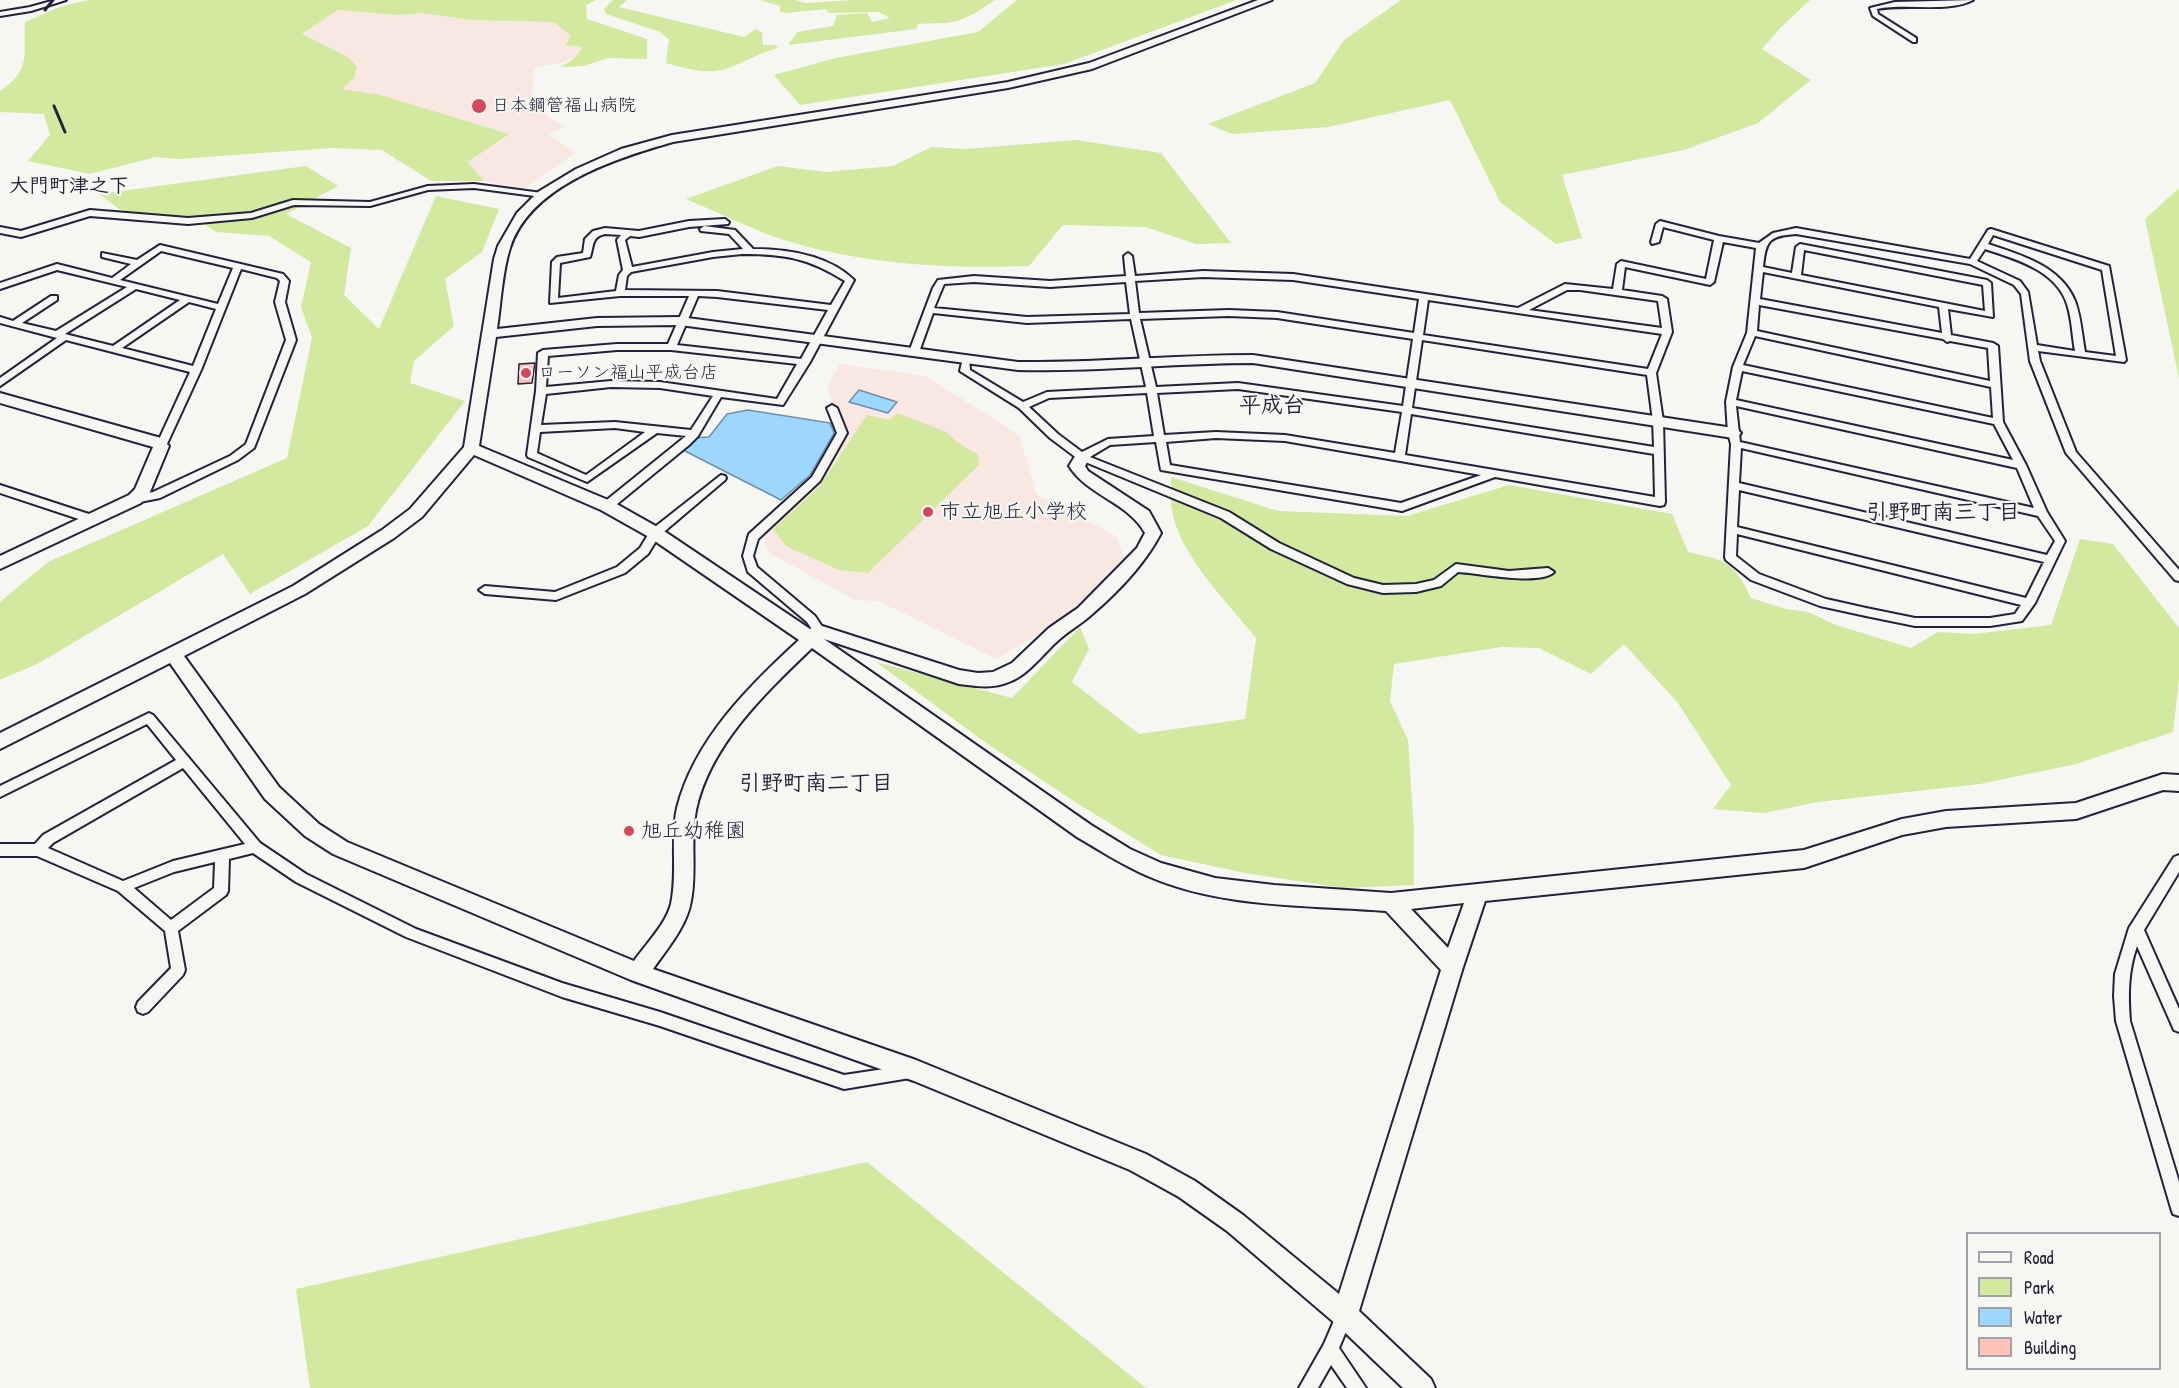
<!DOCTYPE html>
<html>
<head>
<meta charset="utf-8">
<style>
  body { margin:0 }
  #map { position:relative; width:2179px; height:1388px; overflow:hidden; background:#f6f6f2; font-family:"Patrick Hand",sans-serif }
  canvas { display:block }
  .legend { position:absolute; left:1966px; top:1232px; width:195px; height:138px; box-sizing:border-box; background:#f6f6f2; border:2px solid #a1a1a9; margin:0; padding:8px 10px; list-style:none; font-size:18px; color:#22223b }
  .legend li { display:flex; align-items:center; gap:12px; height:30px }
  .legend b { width:30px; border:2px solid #a1a1a9 }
</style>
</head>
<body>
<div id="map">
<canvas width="2179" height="1388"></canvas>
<ul class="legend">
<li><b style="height:8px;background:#f6f6f2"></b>Road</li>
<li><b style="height:16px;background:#d2e99f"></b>Park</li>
<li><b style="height:16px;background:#9ed7fe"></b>Water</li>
<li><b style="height:16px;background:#ffc3b9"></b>Building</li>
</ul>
</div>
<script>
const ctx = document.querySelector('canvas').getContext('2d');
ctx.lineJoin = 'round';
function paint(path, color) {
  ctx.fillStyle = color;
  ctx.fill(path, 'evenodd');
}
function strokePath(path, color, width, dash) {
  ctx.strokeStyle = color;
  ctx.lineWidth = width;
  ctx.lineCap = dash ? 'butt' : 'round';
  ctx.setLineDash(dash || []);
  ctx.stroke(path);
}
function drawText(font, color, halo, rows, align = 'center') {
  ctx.font = font + ' "Patrick Hand","Klee One",sans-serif';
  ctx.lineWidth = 4.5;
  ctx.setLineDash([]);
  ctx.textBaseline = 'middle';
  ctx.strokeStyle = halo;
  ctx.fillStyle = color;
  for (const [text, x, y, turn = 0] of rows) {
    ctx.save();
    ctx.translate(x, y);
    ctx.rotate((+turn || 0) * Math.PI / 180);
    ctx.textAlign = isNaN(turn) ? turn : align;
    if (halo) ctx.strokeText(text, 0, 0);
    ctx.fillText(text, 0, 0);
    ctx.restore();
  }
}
const built = new Path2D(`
  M 338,10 L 398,15 L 422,13 L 471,20 L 554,22 L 571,36 L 565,45 L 583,47 L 573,60 L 535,68 L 532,92 L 548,117 L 565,127 L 549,134 L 575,153 L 524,189 L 484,181 L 467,163 L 509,134 L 381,95 L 341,89 L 354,78 L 302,34 Z
  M 840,364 L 926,376 L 1019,435 L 1037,495 L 1116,536 L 1124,557 L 1080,603 L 1050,628 L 996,659 L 878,601 L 855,600 L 769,553 L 764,543 L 767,528 L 816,486 L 844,435 L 827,386 Z`);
const green = new Path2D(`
  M 89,0 L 596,0 L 586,5 L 587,19 L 647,39 L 647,59 L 608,58 L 584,66 L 560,67 L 573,60 L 583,47 L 565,45 L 571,36 L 554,22 L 471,20 L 422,13 L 398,15 L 338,10 L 302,34 L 348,57 L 357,67 L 354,78 L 342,89 L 381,95 L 509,134 L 468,162 L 484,181 L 431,181 L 382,150 L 331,148 L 179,159 L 156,157 L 90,174 L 28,161 L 50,135 L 44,114 L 0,112 L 0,91 C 32,69 23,57 25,22 L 62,6 Z
  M 613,0 L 627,0 L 619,7 L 744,37 L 756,29 L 762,32 L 763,45 L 775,45 L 778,48 C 760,52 744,63 726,69 C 706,75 685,68 666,63 L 669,40 L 660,32 L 606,14 L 604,9 Z
  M 760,0 L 796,0 L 805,3 L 855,0 L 995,0 C 981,9 965,21 947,23 C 938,23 928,23 918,24 L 916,29 L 788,45 L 798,32 L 833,26 L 837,15 L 867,13 L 872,22 L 890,18 L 879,12 L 828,13 L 826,9 L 786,13 L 780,11 L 780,6 Z
  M 1017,0 L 1237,0 L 1064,64 L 800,105 L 774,75 L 836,58 L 978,32 Z
  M 1401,0 L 1810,0 L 1781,27 L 1762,49 L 1811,80 L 1758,123 L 1684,150 L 1562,175 L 1582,238 L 1556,244 L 1500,202 L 1450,100 L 1328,127 L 1232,134 L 1208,124 L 1315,83 L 1344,40 Z
  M 1076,140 L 1161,153 L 1231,243 L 1196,244 L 1146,227 L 1063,225 L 1029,266 C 943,269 857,264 775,237 C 745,226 715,211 686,199 L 778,166 L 826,172 L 893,166 L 931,147 L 965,149 Z
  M 306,166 L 338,186 L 286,214 L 351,248 L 344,295 L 379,329 L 436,196 L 499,209 L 482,252 L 445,279 L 454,326 L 414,361 L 410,383 L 465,401 L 368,526 L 250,594 L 223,554 L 39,663 L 0,680 L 0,602 L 48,562 L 287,458 L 312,338 L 301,307 L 311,262 L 269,236 L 216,232 L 194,217 L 134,220 L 99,194 Z
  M 2179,188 L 2179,378 L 2145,219 Z
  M 897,413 L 946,432 L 957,442 L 978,455 L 979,465 L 868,573 L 839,570 L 786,546 L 773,529 L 819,487 L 867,415 L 890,420 Z
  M 1171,477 L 1278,511 L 1407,516 L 1509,485 L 1672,514 L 1688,552 C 1726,560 1734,562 1751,598 L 1786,609 L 1808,612 L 1836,625 L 1911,648 L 1938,632 L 1973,634 L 2051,625 L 2080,539 L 2113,544 L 2179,628 L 2179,680 L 2173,732 L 2076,764 L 1980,784 L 1818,802 L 1764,813 L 1713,809 L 1731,785 L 1678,703 L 1624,644 L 1591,674 L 1539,648 L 1501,647 L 1394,664 L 1390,701 L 1408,740 L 1414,832 L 1414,885 L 1344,888 L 1245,873 L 1161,855 L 1080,805 L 989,745 L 876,662 L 1012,698 L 1080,627 L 1089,649 L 1072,682 L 1139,734 L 1245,719 L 1256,638 C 1228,603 1179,555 1172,510 C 1170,499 1171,487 1171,477 Z
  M 867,1162 L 1146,1388 L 310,1388 L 296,1289 Z`);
const water = new Path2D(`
  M 859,390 L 897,402 L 888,413 L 849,402 Z
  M 748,410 L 830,423 L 834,433 L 810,475 L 781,500 L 683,450 L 694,438 L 709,437 L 727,414 Z`);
const building = new Path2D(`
  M 535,363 L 532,383 L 518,384 L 519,364 Z`);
const street = new Path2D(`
  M 55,0 L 66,0 L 31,11 L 0,16 L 0,12 L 30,7 Z
  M 1973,0 C 1949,13 1906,3 1877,9 L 1878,14 L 1916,38 L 1916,42 L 1913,42 L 1873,16 L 1870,8 L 1895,2 Z
  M 474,184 L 542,193 L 546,195 L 542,197 L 474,188 L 428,190 L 370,206 L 294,205 L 252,218 L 188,224 L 90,216 L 21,237 L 0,233 L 0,227 L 21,231 L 90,210 L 188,218 L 251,213 L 293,200 L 370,202 L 428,186 Z
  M 725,219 L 729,222 L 728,224 L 689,227 L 639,237 L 630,236 L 625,240 L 632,267 L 713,252 L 743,249 L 729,234 L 701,231 L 700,229 L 704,226 L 735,230 L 753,249 C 788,249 828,255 854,280 L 810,362 L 783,405 L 721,397 L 698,436 L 689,445 L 611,509 L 603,509 L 602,506 L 603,503 L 686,436 L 657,433 L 587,482 L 528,457 L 527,455 L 536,391 L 538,353 L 543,350 L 617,344 L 668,344 L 689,296 L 620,296 L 550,303 L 552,262 L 557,257 L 583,253 L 585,239 L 593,231 L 605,228 L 639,231 L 689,221 ZM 605,234 L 621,235 L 617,240 L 623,270 L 619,275 L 616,291 L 558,298 L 560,263 L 590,257 C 594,246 591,237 605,234 ZM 742,254 C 785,254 808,258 845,281 L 831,305 L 717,291 L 625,290 L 627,276 L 631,272 L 713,257 ZM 698,296 L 717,297 L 828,310 L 801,359 L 677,345 ZM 617,350 L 671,350 L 797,364 L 777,399 L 660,382 L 611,381 L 546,387 L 548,356 ZM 611,387 L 660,388 L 713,396 L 691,430 L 615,422 L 541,425 L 546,394 ZM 615,428 L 645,432 L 586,475 L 537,453 L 540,432 Z
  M 1660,221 L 1719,236 L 1759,243 L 1773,233 L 1796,228 L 1970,259 L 1988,230 L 1991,229 L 2109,266 L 2126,360 L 2124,362 L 2038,351 L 2040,361 L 2076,452 L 2179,570 L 2179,581 L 2175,580 L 2066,453 L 2030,361 L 2021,294 L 2014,285 L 1970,264 L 1796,234 C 1768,236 1766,241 1763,267 L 1792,273 L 1796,247 L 1800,244 L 1987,280 L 1991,283 L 1993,317 L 1948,309 L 1951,335 L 1993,343 L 1998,346 L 2003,422 L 2026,465 L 2047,512 L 2065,541 L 2035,603 L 2022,621 L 1990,626 L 1915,626 L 1866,616 L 1820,606 L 1751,580 L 1726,560 L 1725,557 L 1731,444 L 1728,433 L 1726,402 L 1733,367 L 1747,333 L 1756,248 L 1723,242 L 1714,282 L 1710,285 L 1625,267 L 1622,290 L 1662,296 L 1667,299 L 1672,332 L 1656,373 L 1663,421 L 1665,502 L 1664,505 L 1660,506 L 1495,477 L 1402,511 L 1161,470 L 1156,442 L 1110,445 L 1090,457 L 1229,512 L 1279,543 L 1354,578 L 1383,585 L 1416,584 L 1434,580 L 1456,564 L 1509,571 L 1548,568 L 1554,572 C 1540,586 1478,573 1458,572 L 1441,586 L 1416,592 L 1383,593 L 1347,584 L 1271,549 L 1221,518 L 1078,459 L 1050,438 L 1019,408 L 960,371 L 963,358 L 969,358 L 970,370 L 1023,402 L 1047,392 L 1146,387 L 1131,319 L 1027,323 L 933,313 L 919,352 L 914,355 L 909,352 L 933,288 L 938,280 L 974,276 L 1050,281 L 1126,276 L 1124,256 L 1128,253 L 1132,256 L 1135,276 L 1203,271 L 1293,274 L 1518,308 L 1565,284 L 1613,289 L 1617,264 L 1621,261 L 1706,279 L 1714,240 L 1663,227 L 1659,242 L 1652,244 L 1651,242 L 1656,224 ZM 1993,235 L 2102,270 L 2116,356 L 2085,352 C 2082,335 2081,317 2075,301 C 2061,266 2021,255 1988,244 ZM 1985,249 C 2015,259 2056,270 2067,304 C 2072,319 2072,335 2075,351 L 2037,345 L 2028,292 L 2020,281 L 1977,261 ZM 1804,250 L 1983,285 L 1985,311 L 1801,275 ZM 1763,272 L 1939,307 L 1942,333 L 1760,299 ZM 1203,277 L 1293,280 L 1419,299 L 1414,333 L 1277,312 L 1229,310 L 1139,313 L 1135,281 ZM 974,282 L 1050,287 L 1126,282 L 1130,314 L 1027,317 L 934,308 L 944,284 ZM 1567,290 L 1580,290 L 1658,301 L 1662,328 L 1529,310 ZM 1428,300 L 1662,334 L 1648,369 L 1423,335 ZM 1759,305 L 1943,339 L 1947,342 L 1950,341 L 1988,348 L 1990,381 L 1757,331 ZM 1229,316 L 1277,318 L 1413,339 L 1403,406 L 1238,383 L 1156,387 L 1140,319 ZM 1755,336 L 1991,387 L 1993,418 L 1743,365 ZM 1422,340 L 1647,375 L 1653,421 L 1654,447 L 1412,408 ZM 1742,371 L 1994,424 L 2013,460 L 1736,400 ZM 1238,389 L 1402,412 L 1395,453 L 1285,435 L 1216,432 L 1164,435 L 1157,393 ZM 1147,393 L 1154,436 L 1108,439 L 1082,452 L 1058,434 L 1029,407 L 1049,398 ZM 1736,406 L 2017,468 L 2034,508 L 1740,442 ZM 1411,414 L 1654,454 L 1655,497 L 1405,455 ZM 1216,438 L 1285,441 L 1481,475 L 1401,503 L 1170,465 L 1166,442 ZM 1741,448 L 2038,516 L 2055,541 L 2047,555 L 1739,483 ZM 1739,490 L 2044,562 L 2026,598 L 1737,527 ZM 1737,534 L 2021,605 L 2015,614 L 1990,618 L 1915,618 L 1866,608 L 1826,599 L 1759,574 L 1736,556 Z
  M 160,245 L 283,274 L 289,281 L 285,302 L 296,340 L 254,448 L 238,460 L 160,498 L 135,503 L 131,502 L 130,499 L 131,496 L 153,492 L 230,456 L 246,444 L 286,340 L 275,302 L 280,281 L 277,278 L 241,269 L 201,370 L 166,446 L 161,449 L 156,446 L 190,372 L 66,340 L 0,386 L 0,378 L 57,338 L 0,323 L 0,317 L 13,321 L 51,296 L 57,296 L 57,300 L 22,323 L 56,331 L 127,287 L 57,270 L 0,289 L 0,283 L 57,264 L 112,278 L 131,264 L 102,257 L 102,253 L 137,260 ZM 161,251 L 233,268 L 218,304 L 120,280 ZM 136,289 L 180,300 L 113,346 L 65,334 ZM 189,302 L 216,309 L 193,366 L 122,348 Z
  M 832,405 L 837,408 L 847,433 L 820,481 L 758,539 L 753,556 L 757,567 L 815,616 L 825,631 L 819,635 L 815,634 L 807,622 L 748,572 L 743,556 L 749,534 L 812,477 L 837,433 L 827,408 Z
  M 721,475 L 725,476 L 726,478 L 725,480 L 659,536 L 648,554 L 625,573 L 556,600 L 485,594 L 479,590 L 485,586 L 555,592 L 617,567 L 640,548 L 651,530 Z
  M 0,485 L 98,517 L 99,520 L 94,524 L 0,493 Z
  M 149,713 L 153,715 L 260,843 L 306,874 L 416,929 L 562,983 L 660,1012 L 844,1075 L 911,1065 L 916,1067 L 918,1072 L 916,1077 L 844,1089 L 660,1026 L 562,997 L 406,937 L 296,882 L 253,853 L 229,859 L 228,891 L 226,895 L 178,931 L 185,970 L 183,975 L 148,1012 L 143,1014 L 138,1012 L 136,1007 L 138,1002 L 171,968 L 165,931 L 118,891 L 37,856 L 0,856 L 0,844 L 35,844 L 43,835 L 176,760 L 147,724 L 0,797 L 0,786 ZM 183,768 L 245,844 L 173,861 L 123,881 L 48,848 L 53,843 ZM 215,862 L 214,888 L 171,920 L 134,888 L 174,872 Z
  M 2179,855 L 2179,872 L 2144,930 L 2179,1009 L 2179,1032 L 2174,1030 L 2137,946 C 2128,971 2128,995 2130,1021 L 2179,1182 L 2179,1216 L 2173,1214 L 2171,1208 L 2116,1021 L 2114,996 L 2115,974 L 2129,928 L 2174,857 Z
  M 1345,1307 L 1351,1309 L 1353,1315 L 1339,1348 L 1366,1388 L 1347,1388 L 1331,1365 L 1318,1388 L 1299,1388 L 1324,1344 L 1339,1309 Z`);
const secondary = new Path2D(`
  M 1258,0 L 1272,0 L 1092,69 L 1008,88 L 673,142 C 617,158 530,185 510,248 C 502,273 501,303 497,329 L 597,318 L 680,317 L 1018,362 C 1096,363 1175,355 1253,355 L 1733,428 L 1738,430 L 1741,433 L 1738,436 L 1733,438 L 1253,363 C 1175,363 1096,372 1018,370 L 680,325 L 597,326 L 496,337 L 479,446 L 613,502 L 661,529 L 810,629 L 819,625 L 959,670 L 978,673 L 993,672 L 1012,663 L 1049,628 L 1078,608 L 1137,548 L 1145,533 C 1128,502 1088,496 1069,466 L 1077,453 L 1087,453 L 1090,457 L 1085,466 L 1088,471 L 1149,511 L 1161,533 C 1145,564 1117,593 1090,616 C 1081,624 1070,630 1061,638 C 1044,652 1030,674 1009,682 C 993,689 975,686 959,684 L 824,639 L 1091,825 L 1130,849 L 1161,863 L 1215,878 L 1274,885 L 1391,893 L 1804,850 L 1902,819 L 1946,811 L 2076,803 L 2163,774 L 2179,775 L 2179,791 L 2163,790 L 2076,819 L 1946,827 L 1902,835 L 1804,868 L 1485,901 L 1463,967 L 1359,1311 L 1431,1379 L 1435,1388 L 1403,1388 L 1336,1324 L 1227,1231 L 1179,1197 L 1130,1170 L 914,1081 L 631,980 L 333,854 L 305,836 L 265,799 L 170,663 L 0,749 L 0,733 L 293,586 L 382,530 L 410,509 L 464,447 L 494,259 L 498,246 L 517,213 L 538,192 L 576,169 L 621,149 L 672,135 L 1008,82 L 1089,63 ZM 474,455 L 601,510 L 649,537 L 799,640 C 749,686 694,740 677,808 C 670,839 678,872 671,904 C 666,924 646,944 634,961 L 347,842 L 319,824 L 279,787 L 184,656 L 305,594 L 394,538 L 422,517 ZM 812,648 L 1077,837 C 1101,851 1124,866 1150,877 C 1222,908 1308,905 1386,911 L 1441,970 L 1339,1294 L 1243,1215 L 1195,1181 L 1146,1154 L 916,1060 L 653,969 C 667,949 687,926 691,901 C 697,871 690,840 696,810 C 710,745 765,693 812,648 ZM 1464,903 L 1448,948 L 1411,909 Z
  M 0,393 L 161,438 L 169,446 L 150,492 L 141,503 L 0,569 L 0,556 L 129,495 L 135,489 L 153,447 L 0,403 Z`);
const rail = new Path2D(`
  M 45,10 L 53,0
  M 54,106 L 65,132`);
const markers = [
  [479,106,8,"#d1495b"],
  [526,373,6,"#d1495b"],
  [928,512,6,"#d1495b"],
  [629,831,6,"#d1495b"]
];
const farPoinames = [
  ["日本鋼管福山病院",492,106],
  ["ローソン福山平成台店",538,373]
];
const farQuarternames = [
  ["大門町津之下",69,187]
];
const poiNames = [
  ["市立旭丘小学校",940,512],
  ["旭丘幼稚園",641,831]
];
const neighbourhoodNames = [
  ["平成台",1272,406],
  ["引野町南三丁目",1943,513],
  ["引野町南二丁目",816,784]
];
paint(built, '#f9e7e1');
paint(green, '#d2e99f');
paint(water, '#9ed7fe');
strokePath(water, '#6c8fb0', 1.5);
paint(building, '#ffc3b9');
strokePath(building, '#22223b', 1.5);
strokePath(street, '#22223b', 4);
strokePath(secondary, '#22223b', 4);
paint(street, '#f6f6f2');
paint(secondary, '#f6f6f2');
strokePath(rail, '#22223b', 3);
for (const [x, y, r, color] of markers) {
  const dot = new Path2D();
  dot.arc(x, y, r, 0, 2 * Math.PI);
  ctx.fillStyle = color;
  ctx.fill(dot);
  strokePath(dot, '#f6f6f2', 2);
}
drawText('18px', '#22223b', '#f6f6f2', farPoinames, 'left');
drawText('bold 20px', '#22223b', '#f6f6f2', farQuarternames);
drawText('21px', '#22223b', '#f6f6f2', poiNames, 'left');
drawText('bold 22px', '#22223b', '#f6f6f2', neighbourhoodNames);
</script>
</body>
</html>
